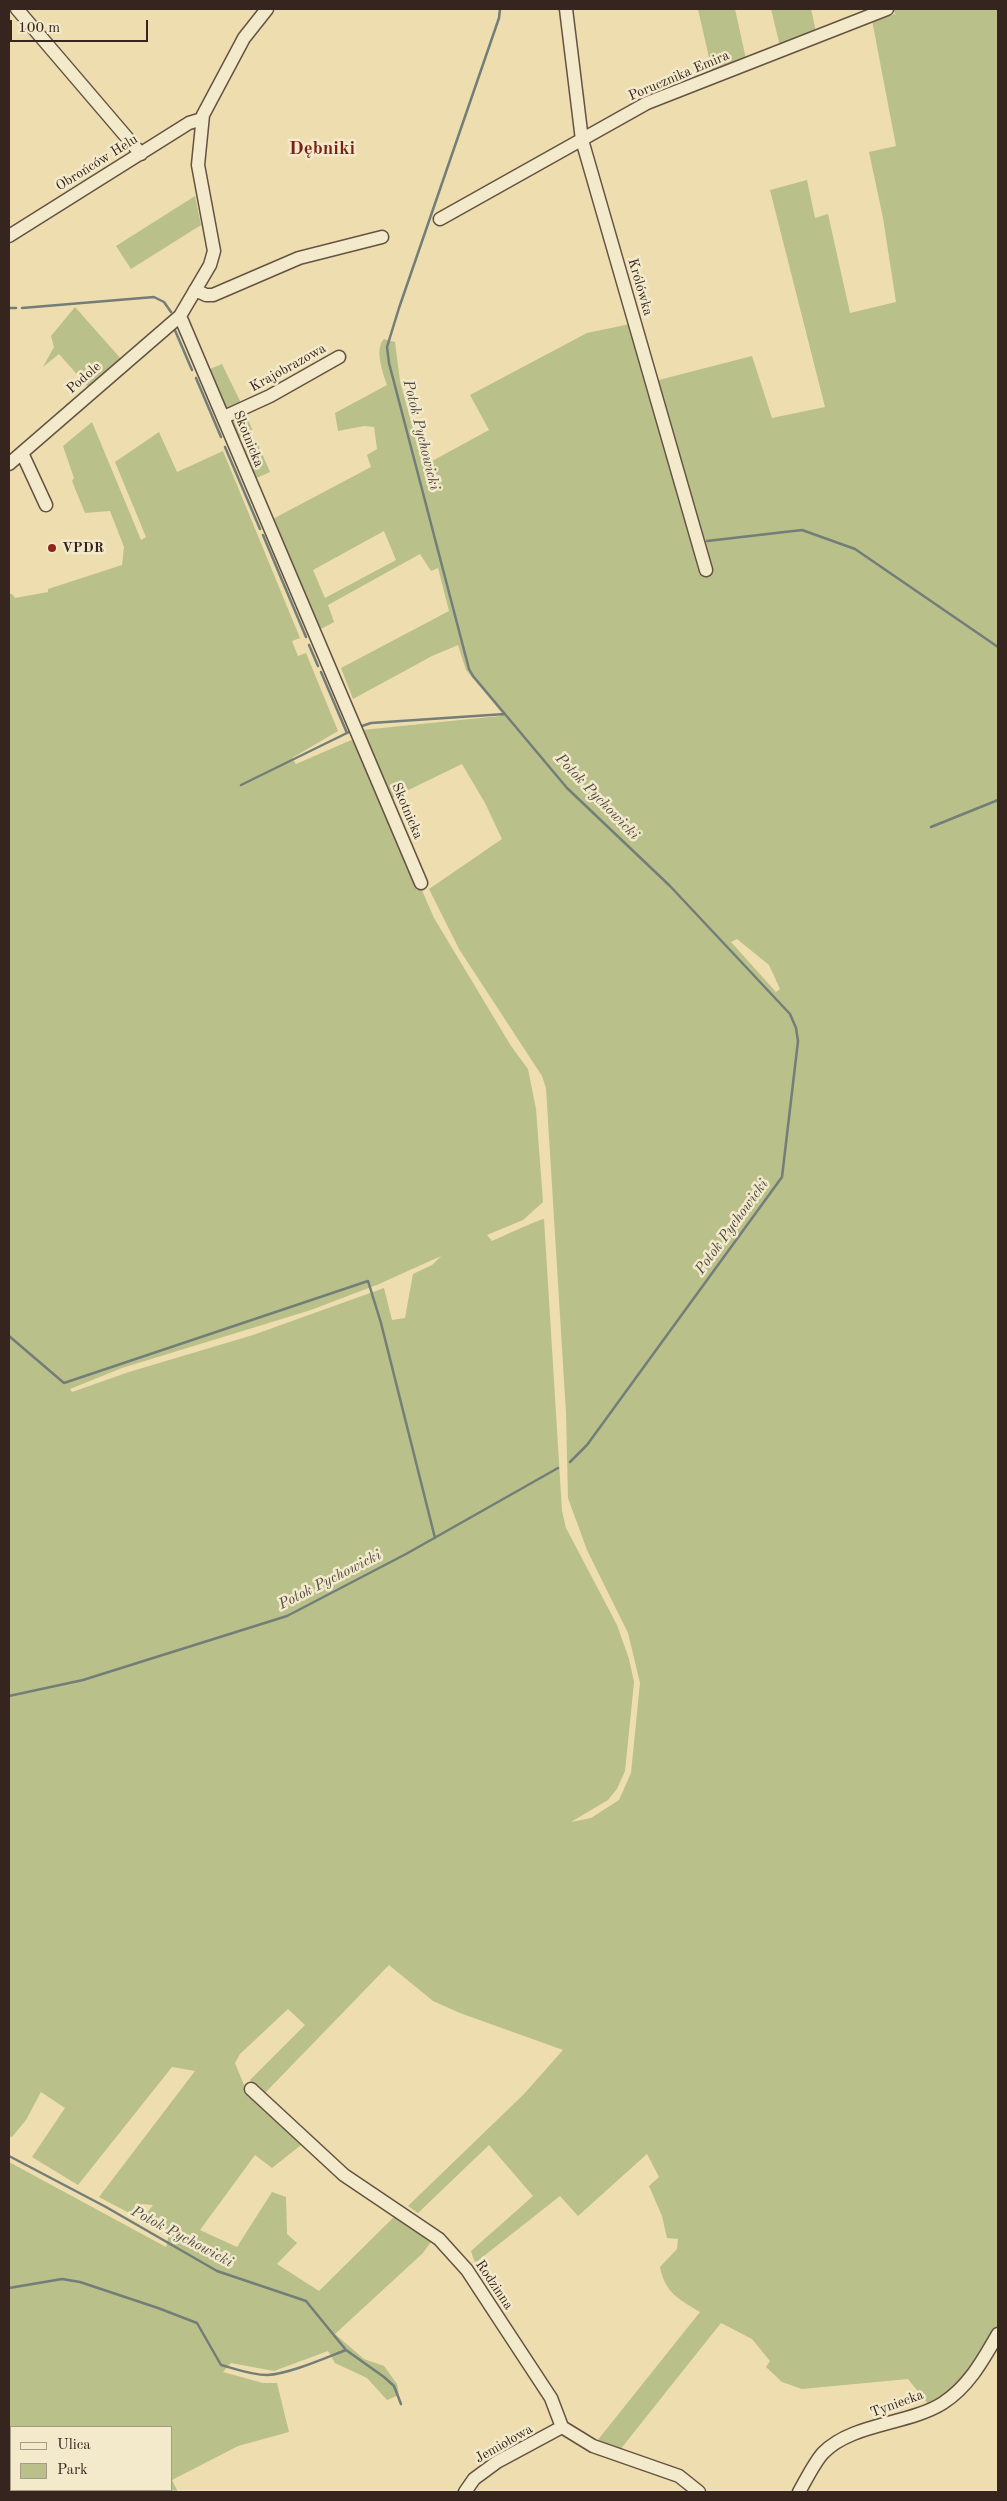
<!DOCTYPE html>
<html>
<head>
<meta charset="utf-8">
<style>
  body { margin:0 }
  #map { position:relative; width:1007px; height:2501px; overflow:hidden; background:#edddaf; font-family:"Old Standard TT",serif }
  canvas { display:block }
  .frame { position:absolute; inset:0; border:10px solid #36251e; pointer-events:none }
  .legend { position:absolute; left:10px; top:2426px; width:162px; height:65px; box-sizing:border-box; background:#f3e9cb; border:1px solid #a79b86; margin:0; padding:6px 9px; list-style:none; font-size:15px; color:#36251e }
  .legend li { display:flex; align-items:center; gap:10px; height:25px }
  .legend b { width:25px; border:1px solid #a79b86 }
  .scale { position:absolute; left:10px; top:20px; width:138px; height:22px; box-sizing:border-box; border:2px solid #36251e; border-top:0; padding-left:6px; font-size:15px; line-height:18px; white-space:nowrap; color:#36251e; -webkit-text-stroke:4px #f3e9cb; paint-order:stroke }
</style>
</head>
<body>
<div id="map">
<canvas width="1007" height="2501"></canvas>
<div class="frame"></div>
<ul class="legend">
<li><b style="height:6px;background:#f3e9cb"></b>Ulica</li>
<li><b style="height:14px;background:#b9c08a"></b>Park</li>
</ul>
<div class="scale">100 m</div>
</div>
<script>
const ctx = document.querySelector('canvas').getContext('2d');
ctx.lineJoin = 'round';
function paint(path, color) {
  ctx.fillStyle = color;
  ctx.fill(path, 'evenodd');
}
function strokePath(path, color, width, dash) {
  ctx.strokeStyle = color;
  ctx.lineWidth = width;
  ctx.lineCap = dash ? 'butt' : 'round';
  ctx.setLineDash(dash || []);
  ctx.stroke(path);
}
function drawText(font, color, halo, rows, align = 'center') {
  ctx.font = font + ' "Old Standard TT",serif';
  ctx.lineWidth = 5;
  ctx.setLineDash([]);
  ctx.textBaseline = 'middle';
  ctx.strokeStyle = halo;
  ctx.fillStyle = color;
  for (const [text, x, y, turn = 0] of rows) {
    ctx.save();
    ctx.translate(x, y);
    ctx.rotate((+turn || 0) * Math.PI / 180);
    ctx.textAlign = isNaN(turn) ? turn : align;
    if (halo) ctx.strokeText(text, 0, 0);
    ctx.fillText(text, 0, 0);
    ctx.restore();
  }
}
const green = new Path2D(`
  M 698,9 L 735,9 L 746,59 L 712,71 Z
  M 771,9 L 811,9 L 816,32 L 780,46 Z
  M 893,9 L 998,9 L 998,2326 L 962,2380 L 929,2405 L 908,2379 L 802,2389 L 782,2382 L 766,2367 L 770,2361 L 752,2339 L 721,2323 L 619,2451 L 597,2441 L 700,2312 C 679,2299 665,2293 660,2267 L 677,2249 L 678,2239 L 667,2238 L 662,2216 L 649,2186 L 659,2177 L 647,2154 L 578,2216 L 560,2196 L 475,2263 L 471,2251 L 533,2196 L 489,2145 L 418,2213 L 408,2206 L 524,2094 L 563,2050 L 460,2013 L 433,2001 L 389,1965 L 263,2095 L 250,2080 L 305,2025 L 288,2009 L 240,2054 L 235,2063 L 246,2090 L 262,2109 L 301,2145 L 272,2168 L 255,2155 L 200,2230 L 237,2247 L 272,2192 L 286,2197 L 287,2234 L 297,2243 L 277,2264 L 319,2291 L 397,2214 L 433,2239 L 423,2253 L 335,2334 L 364,2359 L 384,2366 L 397,2384 L 399,2395 L 387,2400 L 367,2378 L 335,2363 L 328,2351 L 274,2371 L 231,2363 L 223,2372 L 263,2383 L 277,2383 L 289,2432 L 238,2446 L 172,2480 L 178,2492 L 36,2492 L 35,2490 L 171,2490 L 171,2427 L 9,2427 L 9,2162 L 166,2247 L 170,2230 L 141,2221 L 153,2205 L 142,2204 L 131,2214 L 99,2197 L 195,2071 L 172,2067 L 78,2185 L 32,2157 L 65,2108 L 41,2092 L 26,2120 L 12,2137 L 9,2136 L 9,594 L 12,594 L 15,598 L 48,592 L 48,589 L 122,565 L 124,547 L 110,511 L 85,513 L 72,481 L 74,478 L 63,446 L 92,422 L 141,540 L 146,537 L 115,462 L 159,432 L 177,472 L 223,451 L 300,638 L 292,641 L 298,656 L 306,653 L 338,731 L 292,758 L 296,764 L 356,738 L 434,918 L 511,1046 L 528,1069 L 536,1109 L 543,1202 L 523,1220 L 487,1235 L 492,1241 C 501,1237 540,1219 544,1219 L 562,1511 L 566,1528 L 617,1625 L 629,1659 L 634,1682 L 625,1771 L 617,1789 L 608,1800 L 571,1822 L 591,1818 L 619,1800 L 631,1773 L 640,1683 L 628,1633 L 587,1550 L 568,1498 L 566,1413 L 546,1088 L 542,1076 L 459,949 L 429,889 L 502,839 L 485,803 L 462,764 L 390,799 L 362,730 L 500,716 L 501,712 L 466,670 L 458,645 L 432,656 L 353,699 L 341,668 L 449,611 L 438,568 L 431,571 L 420,554 L 328,605 L 334,622 L 317,631 L 269,521 L 371,467 L 367,455 L 377,449 L 374,427 L 364,426 L 338,431 L 335,413 L 387,385 C 383,373 374,349 384,339 L 395,342 L 400,381 L 423,466 L 489,430 L 470,395 L 587,333 L 630,324 L 655,381 L 752,356 L 772,418 L 825,407 L 770,190 L 807,180 L 815,218 L 828,214 L 850,313 L 896,302 L 883,218 L 869,152 L 896,146 L 872,20 L 895,14 ZM 384,531 L 396,560 L 325,598 L 313,570 ZM 737,939 L 769,965 L 780,989 L 776,992 L 731,942 ZM 441,1256 L 432,1265 L 413,1274 L 405,1318 L 392,1320 L 384,1288 L 253,1335 L 129,1372 L 72,1392 L 70,1389 L 122,1368 L 311,1310 L 379,1284 Z
  M 195,196 L 201,225 L 131,269 L 116,246 Z
  M 75,307 L 122,360 L 89,388 L 59,354 L 43,367 L 54,347 L 51,336 Z
  M 222,364 L 242,405 L 228,409 L 224,407 L 210,369 Z
  M 245,412 L 254,434 L 238,440 L 231,421 Z
  M 257,442 L 270,472 L 252,480 L 241,453 L 244,448 Z`);
const stream = new Path2D(`
  M 500,9 L 499,18 L 399,308 L 387,347 L 389,363 L 469,669 L 473,676 L 567,788 L 670,886 L 790,1014 L 796,1028 L 798,1041 L 782,1177 L 587,1445 L 570,1462
  M 9,308 L 16,308
  M 22,308 L 154,297 L 164,302 L 171,312
  M 174,328 L 192,370
  M 196,378 L 221,437
  M 225,447 L 260,529
  M 263,535 L 306,637
  M 707,541 L 802,530 L 855,549 L 998,647
  M 309,645 L 318,666
  M 321,672 L 347,733
  M 362,726 L 371,723 L 505,714
  M 241,785 L 351,731
  M 931,827 L 998,800
  M 9,1336 L 64,1383 L 368,1281 L 381,1323 L 435,1538
  M 9,1696 L 83,1680 L 287,1616 L 406,1554 L 558,1468
  M 9,2156 L 106,2207 L 217,2271 L 306,2301 L 346,2350 L 384,2377 L 394,2386 L 401,2404
  M 9,2288 L 62,2279 L 80,2282 L 158,2308 L 197,2323 L 221,2365 C 236,2369 251,2375 267,2375 C 289,2374 325,2358 346,2350`);
const minor = new Path2D(`
  M 17,9 L 141,154
  M 267,9 L 244,38 L 203,115 L 198,165 L 214,251 L 210,265 L 180,316 L 421,883
  M 566,9 L 582,140 L 706,570
  M 440,219 L 647,103 L 887,9
  M 9,236 L 189,123 L 202,119
  M 195,290 L 206,295 L 213,295 L 299,258 L 382,237
  M 224,417 L 270,396 L 339,357
  M 22,453 L 46,505
  M 9,464 L 180,316
  M 251,2089 L 344,2175 L 439,2239 L 467,2270 L 505,2328 L 551,2398 L 562,2427 L 593,2446 L 679,2476 L 699,2492
  M 465,2492 L 474,2479 L 497,2462 L 562,2427
  M 799,2492 C 806,2480 814,2463 823,2453 C 852,2423 908,2425 943,2403 C 969,2386 983,2360 998,2334`);
const markers = [
  [52,548,5,"#8f2418"]
];
const streetNames = [
  ["Porucznika Emira",679,76,-23],
  ["Obrońców Helu",97,163,-32],
  ["Królówka",640,287,74],
  ["Krajobrazowa",288,368,-29],
  ["Podole",84,378,-41],
  ["Skotnicka",248,439,68],
  ["Skotnicka",407,811,67],
  ["Rodzinna",494,2285,56],
  ["Tyniecka",897,2404,-20],
  ["Jemiołowa",504,2444,-30]
];
const poiNames = [
  ["VPDR",62,548]
];
const waterNames = [
  ["Potok Pychowicki",421,435,76],
  ["Potok Pychowicki",597,797,46],
  ["Potok Pychowicki",732,1227,-54],
  ["Potok Pychowicki",330,1580,-27],
  ["Potok Pychowicki",182,2237,28]
];
const districtNames = [
  ["Dębniki",322,149]
];
paint(green, '#b9c08a');
strokePath(stream, '#737e78', 2.5);
strokePath(minor, '#645342', 15);
strokePath(minor, '#f3e9cb', 12);
for (const [x, y, r, color] of markers) {
  const dot = new Path2D();
  dot.arc(x, y, r, 0, 2 * Math.PI);
  ctx.fillStyle = color;
  ctx.fill(dot);
  strokePath(dot, '#f3e9cb', 2);
}
drawText('14px', '#36251e', '#f3e9cb', streetNames);
drawText('bold 14px', '#36251e', '#f3e9cb', poiNames, 'left');
drawText('italic 15px', '#504a44', '#f3e9cb', waterNames);
drawText('bold 19px', '#7a1f14', '#f3e9cb', districtNames);
</script>
</body>
</html>
